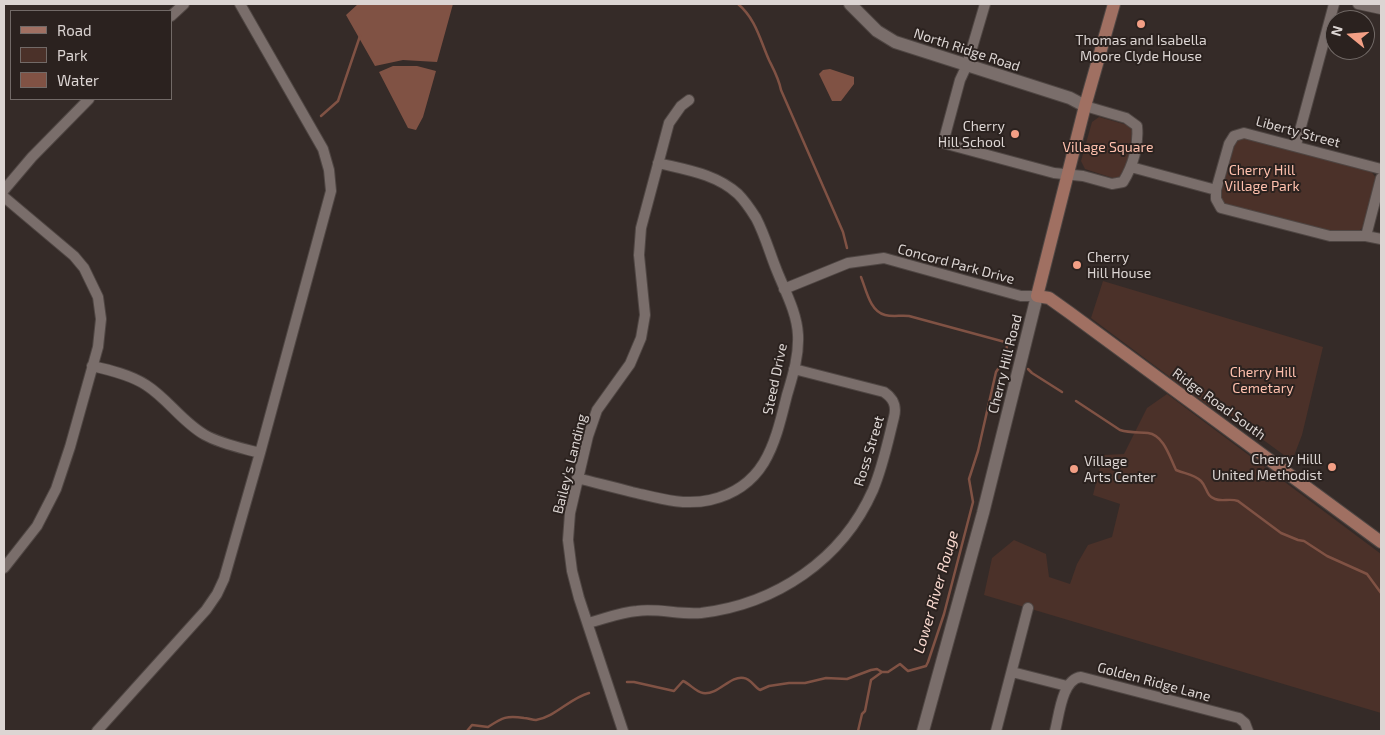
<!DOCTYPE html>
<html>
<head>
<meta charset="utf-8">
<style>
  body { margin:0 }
  #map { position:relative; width:1385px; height:735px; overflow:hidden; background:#352b28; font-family:"Exo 2",sans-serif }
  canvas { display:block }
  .frame { position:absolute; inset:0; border:5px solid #dcd5d3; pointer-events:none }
  .legend { position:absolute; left:10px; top:10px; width:162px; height:90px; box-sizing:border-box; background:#2b221f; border:1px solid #726a67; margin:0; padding:6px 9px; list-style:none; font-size:15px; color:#dcd5d3 }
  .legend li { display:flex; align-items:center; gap:10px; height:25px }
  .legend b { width:25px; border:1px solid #726a67 }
  .north { position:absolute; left:1325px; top:10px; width:50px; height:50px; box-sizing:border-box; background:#2b221f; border:1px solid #726a67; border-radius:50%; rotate:287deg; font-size:14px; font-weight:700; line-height:20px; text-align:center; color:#dcd5d3 }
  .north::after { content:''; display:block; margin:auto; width:18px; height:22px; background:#f39f85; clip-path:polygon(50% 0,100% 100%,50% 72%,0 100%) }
</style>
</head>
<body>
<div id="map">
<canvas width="1385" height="735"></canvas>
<div class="frame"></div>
<ul class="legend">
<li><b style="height:6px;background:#a07062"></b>Road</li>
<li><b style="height:14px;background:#4b3129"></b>Park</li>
<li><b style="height:14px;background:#805244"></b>Water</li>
</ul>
<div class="north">N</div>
</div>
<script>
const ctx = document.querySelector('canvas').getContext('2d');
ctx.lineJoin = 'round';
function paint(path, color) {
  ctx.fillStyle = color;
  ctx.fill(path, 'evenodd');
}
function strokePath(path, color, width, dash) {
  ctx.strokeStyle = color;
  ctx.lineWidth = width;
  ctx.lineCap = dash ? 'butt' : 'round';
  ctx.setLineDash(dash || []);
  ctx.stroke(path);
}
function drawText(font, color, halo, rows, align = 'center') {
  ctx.font = font + ' "Exo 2",sans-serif';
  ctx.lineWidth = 4;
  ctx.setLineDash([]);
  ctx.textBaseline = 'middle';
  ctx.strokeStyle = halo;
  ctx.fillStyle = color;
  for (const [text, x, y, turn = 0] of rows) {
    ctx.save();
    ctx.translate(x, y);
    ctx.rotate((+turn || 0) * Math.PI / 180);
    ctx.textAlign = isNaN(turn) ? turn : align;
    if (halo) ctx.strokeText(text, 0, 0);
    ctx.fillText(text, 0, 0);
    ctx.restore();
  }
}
const green = new Path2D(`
  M 1099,117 L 1131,126 L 1135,133 L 1124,175 L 1116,179 L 1085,169 L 1081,161 L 1092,122 Z
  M 1242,137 L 1371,171 L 1376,178 L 1363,227 L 1358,232 L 1331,232 L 1225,205 L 1220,197 L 1235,143 Z
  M 1103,281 L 1323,347 L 1302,435 L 1292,461 L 1213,403 L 1210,407 L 1091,318 Z
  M 1167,394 L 1381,554 L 1381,713 L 984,595 L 992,558 L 1014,540 L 1046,554 L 1049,577 L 1070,584 L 1077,564 L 1088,545 L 1112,537 L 1120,504 L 1093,495 L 1103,455 L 1124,454 L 1147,408 Z`);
const water = new Path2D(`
  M 358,4 L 453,4 L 437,62 L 403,60 L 375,66 L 346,15 Z
  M 393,66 L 417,66 L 436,71 L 423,117 L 416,130 L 408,128 L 379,72 Z
  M 830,69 L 854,77 L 854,84 L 841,101 L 832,101 L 819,74 L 823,70 Z`);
const stream = new Path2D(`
  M 738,4 C 756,19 760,40 769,60 C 774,70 779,79 781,90 L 843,232 L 847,248
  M 321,116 L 338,101 L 360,36
  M 1004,362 L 1009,362
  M 1028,369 L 1032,373 L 1062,392
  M 1076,401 L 1120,430 C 1130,433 1139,432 1148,433 C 1164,435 1170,458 1176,470 C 1185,474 1194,474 1201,481 C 1207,487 1206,496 1215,499 C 1222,502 1230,498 1238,501 L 1281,533 L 1298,540 L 1304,541 L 1327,556 L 1367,574 L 1381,593
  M 627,682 L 634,682 L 674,691 L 683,681 C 690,684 696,692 703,693 C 719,695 730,675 744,678 C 751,679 754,687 760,690 L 769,686 L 789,683 L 805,683 L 826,678 L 847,679 L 871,670 L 877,669 L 882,672 L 888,672 L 900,664 L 908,671 L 926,666 L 928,662 L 944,614 L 973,502 L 969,479 L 978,451 L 996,372 L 1006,357 L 1007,345 L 1005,342 L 909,316 C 901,315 893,317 885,315 C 870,312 866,289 861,277
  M 467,731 L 472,725 L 488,727 C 502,718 506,715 524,718 C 528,718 532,720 536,720 C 555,717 570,698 589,693
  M 858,731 L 862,714 L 865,711 L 871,680 L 882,672`);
const minor = new Path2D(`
  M 985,4 L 967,65 L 960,80 L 943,143 L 1054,173 L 1083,176 L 1112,184 L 1123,182 C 1133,166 1139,145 1137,126 L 1126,118 L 1085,106
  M 1358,4 L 1381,9
  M 171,16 L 184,4
  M 1296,145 L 1334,4
  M 1131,167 L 1216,190 L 1216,199 L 1221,208 L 1330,236 L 1366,236 L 1381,239
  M 4,190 L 32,157 L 89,99
  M 1216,190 L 1229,144 L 1234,136 L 1244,133 L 1381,169
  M 4,197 L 74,256 L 84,268 L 98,297 L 101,319 L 98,347 L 70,447 L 56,489 L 37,526 L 4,568
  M 1366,236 L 1381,178
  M 784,289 L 848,263 L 884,258 L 1021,296 L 1037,296
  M 92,366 C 110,370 131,375 146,385 C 168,399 182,422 205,435 C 221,444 242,448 260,453 L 331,191 L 329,170 L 323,149 L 240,4
  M 577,478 C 596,483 614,487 632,492 C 658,498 683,506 710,500 C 766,487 775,443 787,395 C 793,375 799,356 798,335 C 797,313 785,291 777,271 C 770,254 765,235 756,218 C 751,210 745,201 738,194 C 716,174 687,170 658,163
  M 588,623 C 604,619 621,612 637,611 C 658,608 680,615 701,613 C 776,604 842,560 873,490 C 883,466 888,441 894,417 C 897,405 893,398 884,392 L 794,369
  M 1012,672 L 1067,686
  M 97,731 L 206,610 L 217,594 L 224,579 L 260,453
  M 623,731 L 579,598 L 572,571 L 568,540 L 570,513 L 588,436 L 597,410 L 630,364 L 641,338 L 645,315 L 639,255 L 641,228 L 669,123 L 681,106 L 689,100
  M 996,731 L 1028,608
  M 1055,731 C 1059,716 1062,679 1081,677 L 1239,718 L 1245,723 L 1248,731`);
const tertiary = new Path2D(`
  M 850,4 L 877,31 L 895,42 L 1070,98 L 1085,106
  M 923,731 L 983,513 L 1037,296`);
const secondary = new Path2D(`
  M 1114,4 L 1085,106 L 1037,296 L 1049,298 L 1070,313 L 1381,542`);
const markers = [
  [1141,24,5,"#f39f85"],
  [1015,134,5,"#f39f85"],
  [1077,265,5,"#f39f85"],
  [1332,467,5,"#f39f85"],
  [1074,469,5,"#f39f85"]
];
const poiNames = [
  ["Thomas and Isabella",1141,40,"center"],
  ["Moore Clyde House",1141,56,"center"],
  ["Cherry",1005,126],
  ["Hill School",1005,142],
  ["Cherry",1087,257,"left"],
  ["Hill House",1087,273,"left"],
  ["Cherry Hilll",1322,459],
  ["United Methodist",1322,475],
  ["Village",1084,461,"left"],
  ["Arts Center",1084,477,"left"]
];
const streetNames = [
  ["North Ridge Road",967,50,18],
  ["Liberty Street",1298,132,15],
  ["Concord Park Drive",956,264,15],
  ["Cherry Hill Road",1005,364,-76],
  ["Steed Drive",775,379,-78],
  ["Ridge Road South",1219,404,36],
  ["Ross Street",869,451,-73],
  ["Bailey's Landing",570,464,-76],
  ["Golden Ridge Lane",1154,682,15]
];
const parkNames = [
  ["Village Square",1108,147],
  ["Cherry Hill",1262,170],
  ["Village Park",1262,186],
  ["Cherry Hill",1263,372],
  ["Cemetary",1263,388]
];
const waterNames = [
  ["Lower River Rouge",936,592,-74]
];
paint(green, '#4b3129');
paint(water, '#805244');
strokePath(stream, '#805244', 2.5);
strokePath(minor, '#4f4643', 12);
strokePath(tertiary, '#4f4643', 14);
strokePath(secondary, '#4f4643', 14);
strokePath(minor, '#7a6e6b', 10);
strokePath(tertiary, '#7a6e6b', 12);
strokePath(secondary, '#a07062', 12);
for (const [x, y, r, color] of markers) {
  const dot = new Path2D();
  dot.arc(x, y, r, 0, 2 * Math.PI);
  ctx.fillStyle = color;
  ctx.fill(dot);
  strokePath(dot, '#2b221f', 2);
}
drawText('14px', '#dcd5d3', '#2b221f', poiNames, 'right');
drawText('14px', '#dcd5d3', '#2b221f', streetNames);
drawText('14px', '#ffc0ad', '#2b221f', parkNames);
drawText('italic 15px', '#fbdad0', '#2b221f', waterNames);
</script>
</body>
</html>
